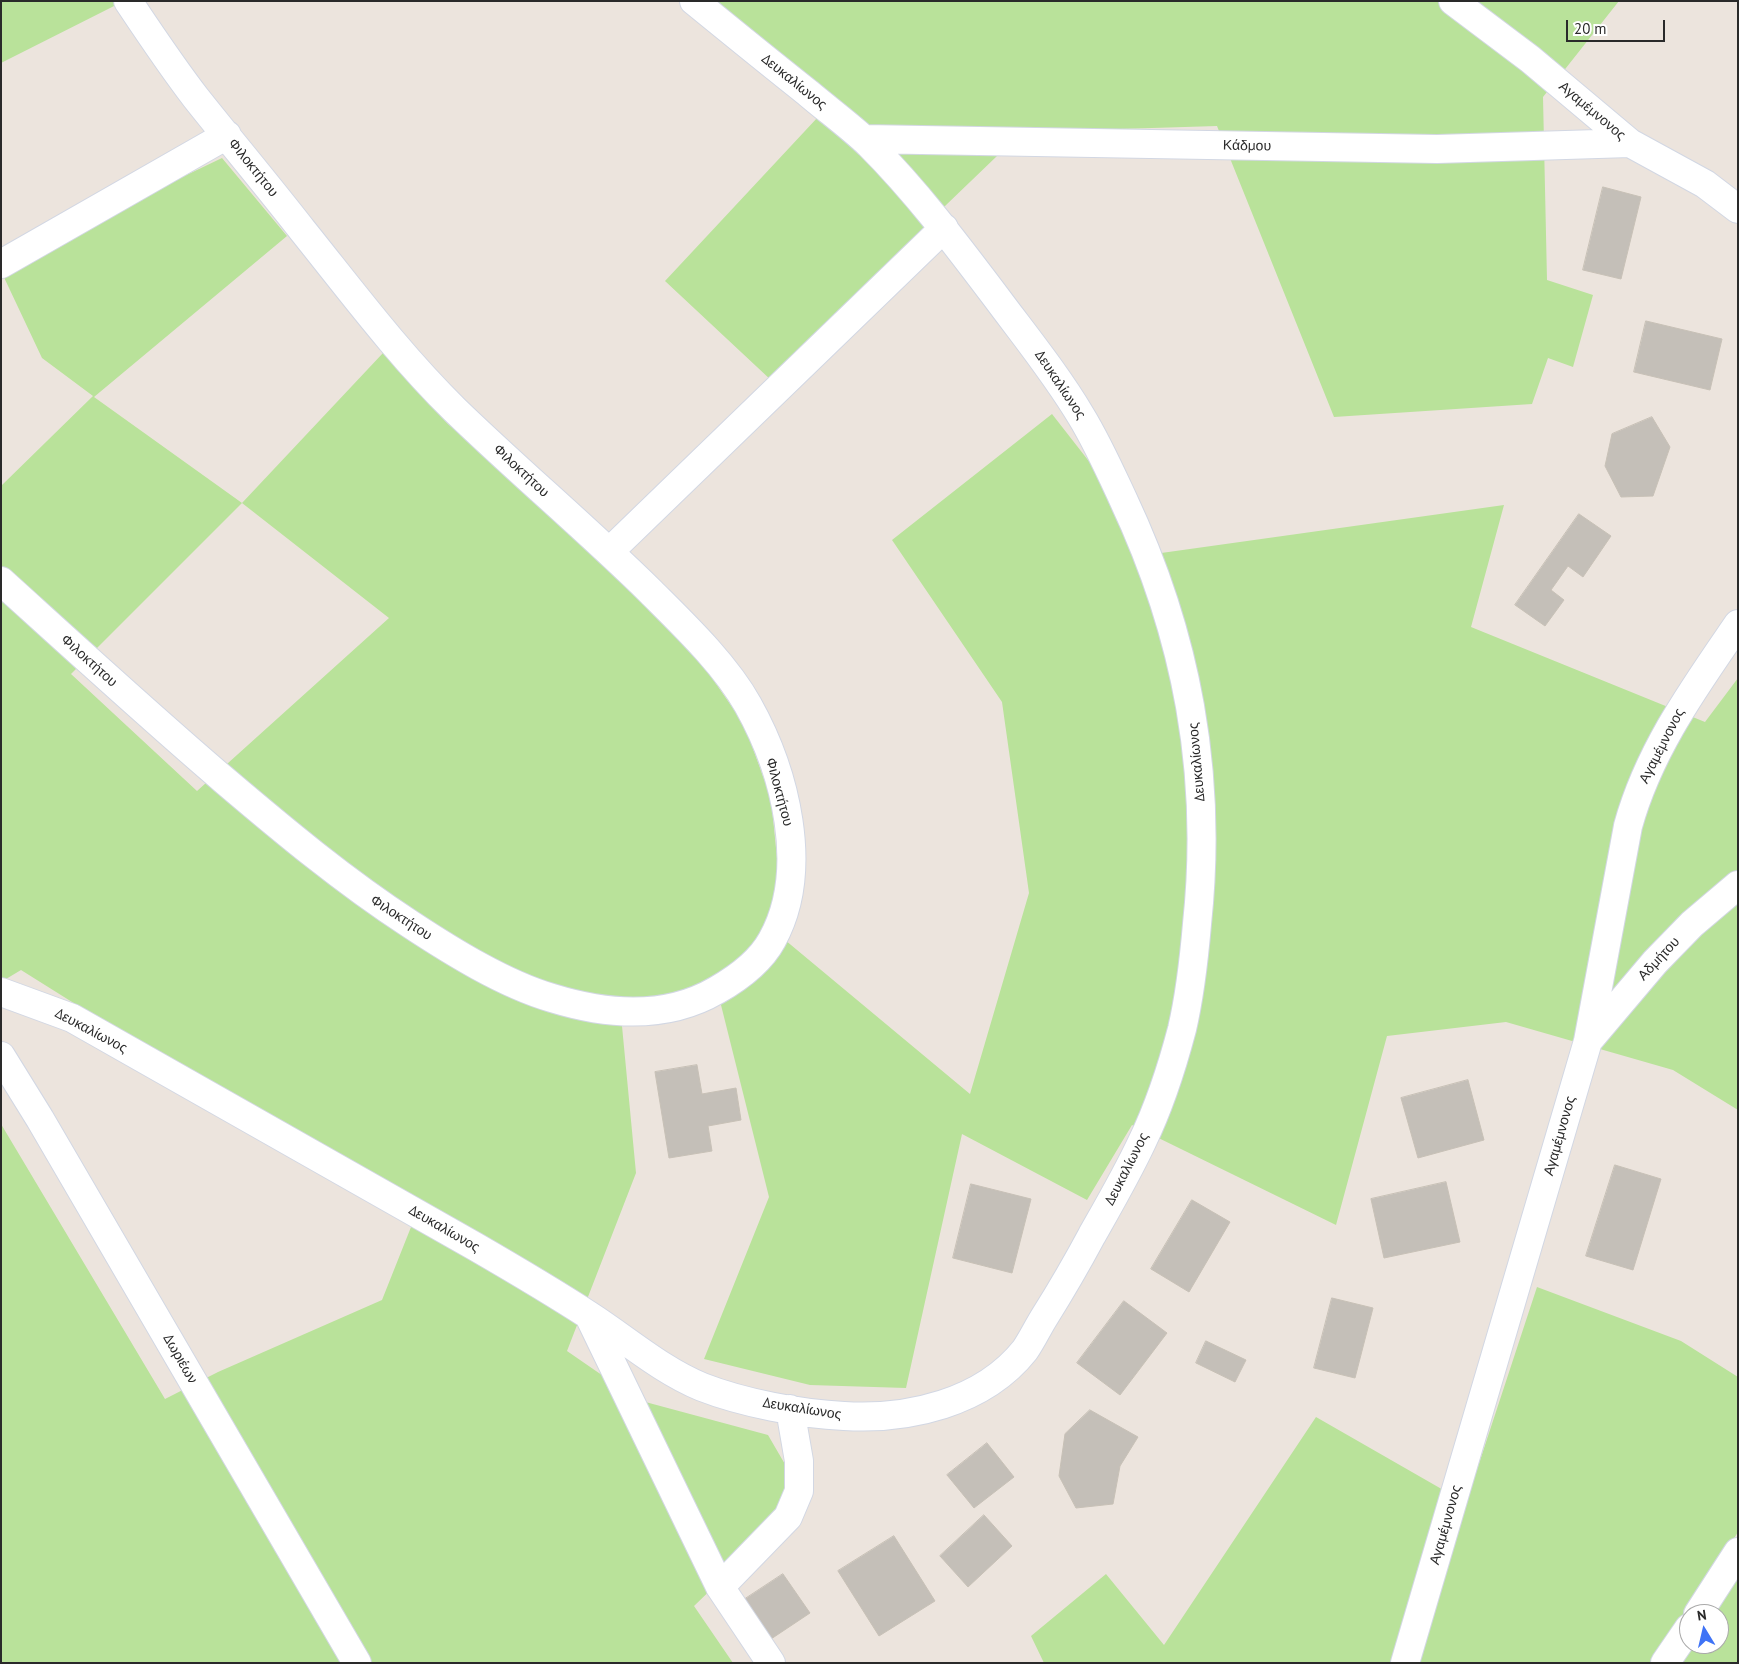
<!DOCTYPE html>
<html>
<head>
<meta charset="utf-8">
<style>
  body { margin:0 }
  #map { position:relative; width:1739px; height:1664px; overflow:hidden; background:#ece4dd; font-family:"PT Sans",sans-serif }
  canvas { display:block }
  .frame { position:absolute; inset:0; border:2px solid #2a2a2a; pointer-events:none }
  .north { position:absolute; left:1679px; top:1604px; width:50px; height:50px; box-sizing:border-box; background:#fff; border:1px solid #aaa; border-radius:50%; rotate:351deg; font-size:14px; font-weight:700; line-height:20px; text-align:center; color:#2a2a2a }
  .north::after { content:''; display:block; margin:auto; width:18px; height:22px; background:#3f73f6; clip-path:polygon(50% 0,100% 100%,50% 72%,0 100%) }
  .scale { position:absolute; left:1566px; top:20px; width:99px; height:22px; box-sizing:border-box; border:2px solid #2a2a2a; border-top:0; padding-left:6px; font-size:15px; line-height:18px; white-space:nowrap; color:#2a2a2a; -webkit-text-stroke:4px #fff; paint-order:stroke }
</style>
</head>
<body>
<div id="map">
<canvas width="1739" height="1664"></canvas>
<div class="frame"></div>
<div class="north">N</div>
<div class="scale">20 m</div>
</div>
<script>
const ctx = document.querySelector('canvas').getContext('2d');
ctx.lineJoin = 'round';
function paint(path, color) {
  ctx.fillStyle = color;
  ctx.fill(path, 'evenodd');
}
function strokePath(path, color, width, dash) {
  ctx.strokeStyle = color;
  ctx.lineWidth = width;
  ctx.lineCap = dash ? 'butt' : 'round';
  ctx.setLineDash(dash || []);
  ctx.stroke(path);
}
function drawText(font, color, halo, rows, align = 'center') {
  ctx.font = font + ' "PT Sans",sans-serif';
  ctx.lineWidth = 4.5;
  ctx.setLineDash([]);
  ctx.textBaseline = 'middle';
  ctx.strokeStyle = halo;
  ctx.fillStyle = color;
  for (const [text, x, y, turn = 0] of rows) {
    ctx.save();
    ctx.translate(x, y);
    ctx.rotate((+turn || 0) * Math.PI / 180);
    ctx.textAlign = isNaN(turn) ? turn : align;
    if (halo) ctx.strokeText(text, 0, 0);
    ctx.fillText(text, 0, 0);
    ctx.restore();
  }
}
const green = new Path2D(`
  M 1,1 L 124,1 L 1,63 Z
  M 709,1 L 1619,1 L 1543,97 L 1547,280 L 1593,295 L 1573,367 L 1548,358 L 1532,404 L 1334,417 L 1217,126 L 1022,132 L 945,206 L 772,381 L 665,281 L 832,102 Z
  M 222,158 L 287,236 L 94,397 L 242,503 L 383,353 L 448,424 L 555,514 L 696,655 L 744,724 L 771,798 L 779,878 L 767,925 L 970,1094 L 1029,893 L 1002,702 L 892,540 L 1052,414 L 1102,478 L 1147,555 L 1504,505 L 1471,627 L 1705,722 L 1738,678 L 1738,1110 L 1673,1070 L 1506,1022 L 1387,1036 L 1336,1225 L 1132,1125 L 1087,1200 L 962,1134 L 906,1388 L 810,1385 L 704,1359 L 769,1197 L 716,985 L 620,1005 L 636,1173 L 567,1351 L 638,1400 L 768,1435 L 793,1478 L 754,1548 L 694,1606 L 733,1663 L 1,1663 L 1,1124 L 165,1399 L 218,1372 L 382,1300 L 415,1217 L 21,970 L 1,982 L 1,486 L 93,396 L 42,358 L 1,271 L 28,251 ZM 242,503 L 389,618 L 197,791 L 71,674 Z
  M 1537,1287 L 1681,1341 L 1738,1377 L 1738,1532 L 1733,1540 L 1738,1544 L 1738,1663 L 1044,1663 L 1031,1636 L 1106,1574 L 1164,1645 L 1316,1417 L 1466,1503 ZM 1689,1614 L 1719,1614 L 1719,1644 L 1689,1644 Z`);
const building = new Path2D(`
  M 1603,187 L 1641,197 L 1621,279 L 1583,270 Z
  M 1646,321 L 1722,339 L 1710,390 L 1634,372 Z
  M 1652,417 L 1670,447 L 1653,496 L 1621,497 L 1605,466 L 1612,434 Z
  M 1579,514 L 1611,536 L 1583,577 L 1568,566 L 1551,590 L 1564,600 L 1545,626 L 1515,605 Z
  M 697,1065 L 702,1094 L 736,1088 L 741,1120 L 708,1126 L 712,1151 L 669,1158 L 655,1072 Z
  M 1468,1080 L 1484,1140 L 1418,1158 L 1401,1098 Z
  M 1615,1165 L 1661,1179 L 1633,1270 L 1586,1256 Z
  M 1446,1182 L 1460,1242 L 1384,1258 L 1371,1199 Z
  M 971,1184 L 1031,1199 L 1012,1273 L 953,1258 Z
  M 1192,1200 L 1230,1222 L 1189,1292 L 1151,1269 Z
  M 1332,1298 L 1373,1308 L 1355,1378 L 1314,1368 Z
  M 1124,1301 L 1167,1333 L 1120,1395 L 1077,1363 Z
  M 1206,1341 L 1246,1360 L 1235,1382 L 1196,1363 Z
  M 1090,1410 L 1138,1437 L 1120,1466 L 1113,1504 L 1076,1508 L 1059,1476 L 1065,1434 Z
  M 987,1443 L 1014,1477 L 974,1508 L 947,1475 Z
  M 984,1515 L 1012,1546 L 968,1587 L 940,1556 Z
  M 894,1536 L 935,1601 L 879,1636 L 838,1571 Z
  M 783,1574 L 810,1613 L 762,1645 L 736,1605 Z`);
const minor = new Path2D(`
  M 1453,1 L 1530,59 L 1630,143 L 1705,184 L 1738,209
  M 864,139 L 1437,149 L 1630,143
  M 1,264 L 227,135
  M 610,551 L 944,228
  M 1,581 C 75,648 148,715 224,780 C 284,831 344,881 410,924 C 451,951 504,984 552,998 C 607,1015 666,1020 717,990 C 738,978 760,962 772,940 C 811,870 785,771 748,705 C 725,664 684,625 651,592 C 587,529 519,472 455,410 C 399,355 352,292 303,231 C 268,186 231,142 196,98 C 172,67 150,34 128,1
  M 1,992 L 72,1018 C 207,1094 342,1170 476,1247 C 514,1269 553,1292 590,1316 C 627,1340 661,1370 702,1387 C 743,1403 801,1414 844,1416 C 908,1420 983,1403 1025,1350 C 1032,1340 1038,1327 1045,1316 C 1062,1289 1077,1263 1092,1235 C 1109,1205 1127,1174 1142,1142 C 1159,1107 1172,1067 1182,1029 C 1190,995 1194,959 1197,924 C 1213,774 1187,635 1123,499 C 1110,471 1097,442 1081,416 C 1056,374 1025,336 996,297 C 956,244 916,191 869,144 C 850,126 828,110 808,93 C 770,63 732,32 694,1
  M 1589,1040 L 1655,962 L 1692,924 L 1738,885
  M 1,1056 L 40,1119 L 357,1663
  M 589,1316 L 720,1587 L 771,1663
  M 720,1587 L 788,1517 L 799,1491 L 799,1461 L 790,1409
  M 1698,1614 L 1738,1552
  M 1405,1663 L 1588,1041 L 1628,826 C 1649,750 1694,688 1738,624
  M 1665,1663 L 1689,1628`);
const streetNames = [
  ["Δευκαλίωνος",794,82,39],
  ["Αγαμέμνονος",1592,111,40],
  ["Κάδμου",1247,146,1],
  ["Φιλοκτήτου",253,168,51],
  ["Δευκαλίωνος",1060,385,56],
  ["Φιλοκτήτου",521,471,43],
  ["Φιλοκτήτου",89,661,42],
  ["Αγαμέμνονος",1662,746,-63],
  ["Δευκαλίωνος",1197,762,-95],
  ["Φιλοκτήτου",779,792,75],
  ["Φιλοκτήτου",401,918,33],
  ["Αδμήτου",1659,959,-47],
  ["Δευκαλίωνος",91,1031,28],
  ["Αγαμέμνονος",1560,1136,-74],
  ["Δευκαλίωνος",1127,1169,-63],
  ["Δευκαλίωνος",444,1229,30],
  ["Δωριέων",180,1359,60],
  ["Δευκαλίωνος",802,1409,9],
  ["Αγαμέμνονος",1446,1525,-74]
];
paint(green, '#b9e29a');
paint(building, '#c4bfb8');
strokePath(building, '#c7c0b6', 1);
strokePath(minor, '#d2d7e3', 30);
strokePath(minor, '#fff', 28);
drawText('14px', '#2a2a2a', '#fff', streetNames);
</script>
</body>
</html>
